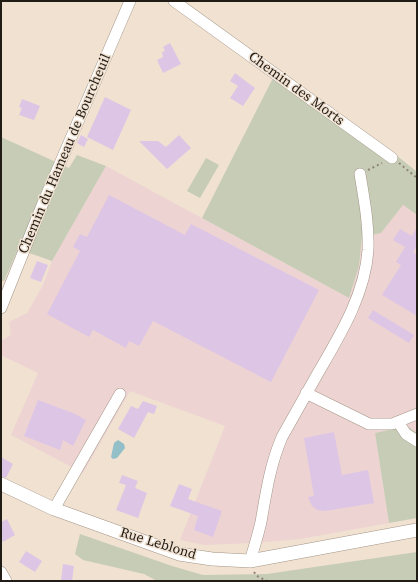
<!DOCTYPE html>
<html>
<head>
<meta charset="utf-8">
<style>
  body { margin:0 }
  #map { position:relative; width:418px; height:582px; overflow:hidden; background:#f0e1d1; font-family:"Source Serif 4",serif }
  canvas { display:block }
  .frame { position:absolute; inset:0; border:2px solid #211c16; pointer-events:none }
</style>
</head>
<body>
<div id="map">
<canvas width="418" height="582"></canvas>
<div class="frame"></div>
</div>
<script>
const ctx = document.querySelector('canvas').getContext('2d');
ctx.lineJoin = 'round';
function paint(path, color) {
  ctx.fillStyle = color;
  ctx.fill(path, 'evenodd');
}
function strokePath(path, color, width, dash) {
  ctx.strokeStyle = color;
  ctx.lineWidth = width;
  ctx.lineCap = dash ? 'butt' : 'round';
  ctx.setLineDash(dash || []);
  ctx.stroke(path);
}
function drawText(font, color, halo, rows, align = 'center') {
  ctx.font = font + ' "Source Serif 4",serif';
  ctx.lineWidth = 3;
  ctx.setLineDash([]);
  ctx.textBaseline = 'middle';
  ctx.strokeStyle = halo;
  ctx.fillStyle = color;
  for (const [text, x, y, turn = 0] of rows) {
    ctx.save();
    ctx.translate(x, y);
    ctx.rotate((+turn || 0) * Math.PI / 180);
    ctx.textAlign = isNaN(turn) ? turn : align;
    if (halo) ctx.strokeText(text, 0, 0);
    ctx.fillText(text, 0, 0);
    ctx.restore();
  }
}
const industrial = new Path2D(`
  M 106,166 L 349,298 L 359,266 L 362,237 L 381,233 L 403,205 L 417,215 L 417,433 L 406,426 L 375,433 L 389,523 L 300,539 L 254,543 L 205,545 L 180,540 L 225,426 L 130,391 L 83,473 L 11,435 L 38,373 L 1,355 L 1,341 L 11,335 L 9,322 L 27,313 L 43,285 L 52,261 Z`);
const green = new Path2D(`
  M 273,78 L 363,144 L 385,146 L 417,172 L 417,215 L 403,205 L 381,233 L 362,237 L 359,266 L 349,298 L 202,218 Z
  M 1,137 L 69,168 L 77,155 L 106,166 L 52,261 L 18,249 L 4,281 L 1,281 Z
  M 206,158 L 219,165 L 200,198 L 187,191 Z
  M 407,426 L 417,433 L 417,518 L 389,523 L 375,433 Z
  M 80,534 L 172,566 L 203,575 L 267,574 L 417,552 L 417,581 L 157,581 L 144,574 L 83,560 L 75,554 Z`);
const water = new Path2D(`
  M 118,440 L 124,444 L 125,448 L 117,458 L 113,459 L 111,457 L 114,443 Z`);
const building = new Path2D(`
  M 170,43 L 181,64 L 163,73 L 157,60 L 163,57 L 162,52 L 165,51 L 163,47 Z
  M 235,73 L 255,88 L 243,106 L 230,98 L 238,86 L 230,81 Z
  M 105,97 L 131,110 L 113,150 L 87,137 Z
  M 22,99 L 40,106 L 34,120 L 19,115 L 22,108 L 19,107 Z
  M 81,135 L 88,139 L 84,147 L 77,143 Z
  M 179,135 L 191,148 L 167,169 L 139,141 L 158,141 L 166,147 Z
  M 109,195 L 185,235 L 191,224 L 319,290 L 271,382 L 153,321 L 139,346 L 129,341 L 126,348 L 93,330 L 89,337 L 47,314 L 80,251 L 73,247 L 80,234 L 87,237 Z
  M 417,227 L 417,246 L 413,252 L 417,255 L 417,316 L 382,295 L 401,265 L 396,262 L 405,247 L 393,240 L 400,229 L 412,236 Z
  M 37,261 L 48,265 L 41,282 L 30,278 Z
  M 373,310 L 414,335 L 409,343 L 368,318 Z
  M 38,400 L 73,413 L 86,420 L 73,446 L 63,440 L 60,450 L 24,436 Z
  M 143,401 L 157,406 L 154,414 L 148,412 L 134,438 L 118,429 L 131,406 L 138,409 Z
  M 334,432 L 342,475 L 368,470 L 374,503 L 325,511 L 317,510 L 312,506 L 308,497 L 314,496 L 304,438 Z
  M 1,457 L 13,464 L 6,478 L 1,476 Z
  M 122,475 L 138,481 L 135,488 L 147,493 L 138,518 L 116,510 L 126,485 L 119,483 Z
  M 179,484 L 192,489 L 188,499 L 222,511 L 213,537 L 194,530 L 198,516 L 170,506 Z
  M 7,519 L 15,535 L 3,542 L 1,537 L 1,522 Z
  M 26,551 L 42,561 L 35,572 L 19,562 Z
  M 63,564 L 74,566 L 72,581 L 61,581 Z`);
const path = new Path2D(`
  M 399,163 L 417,178
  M 368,170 L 382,163
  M 254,572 L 257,576 L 267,581`);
const minor = new Path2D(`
  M 174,1 L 392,158
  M 1,308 L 43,203 L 130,1
  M 306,393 L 369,424 L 392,424 L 417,414
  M 398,422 L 406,434 L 417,441
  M 54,509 L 120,394
  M 250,561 C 254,548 258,535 261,522 C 266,493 270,465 282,437 C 294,416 306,394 318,373 C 340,335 365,295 368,250 C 369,224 364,199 360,174
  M 1,572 L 6,581`);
const major = new Path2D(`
  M 1,484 L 54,509 L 179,554 L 212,559 L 250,561 L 417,530`);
const streetNames = [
  ["Chemin des Morts",296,89,36],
  ["Chemin du Hameau de Bourcheuil",65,154,-67],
  ["Rue Leblond",158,544,17]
];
paint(industrial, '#eed3d3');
paint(green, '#c6ccb6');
paint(water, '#93c0c8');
paint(building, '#ddc6e5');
strokePath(minor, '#a39586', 12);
strokePath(major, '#a39586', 14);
strokePath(path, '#8e8478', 2, [2, 3]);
strokePath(minor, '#fff', 11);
strokePath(major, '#fff', 13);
drawText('14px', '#211c16', '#f0e1d1', streetNames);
</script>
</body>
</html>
